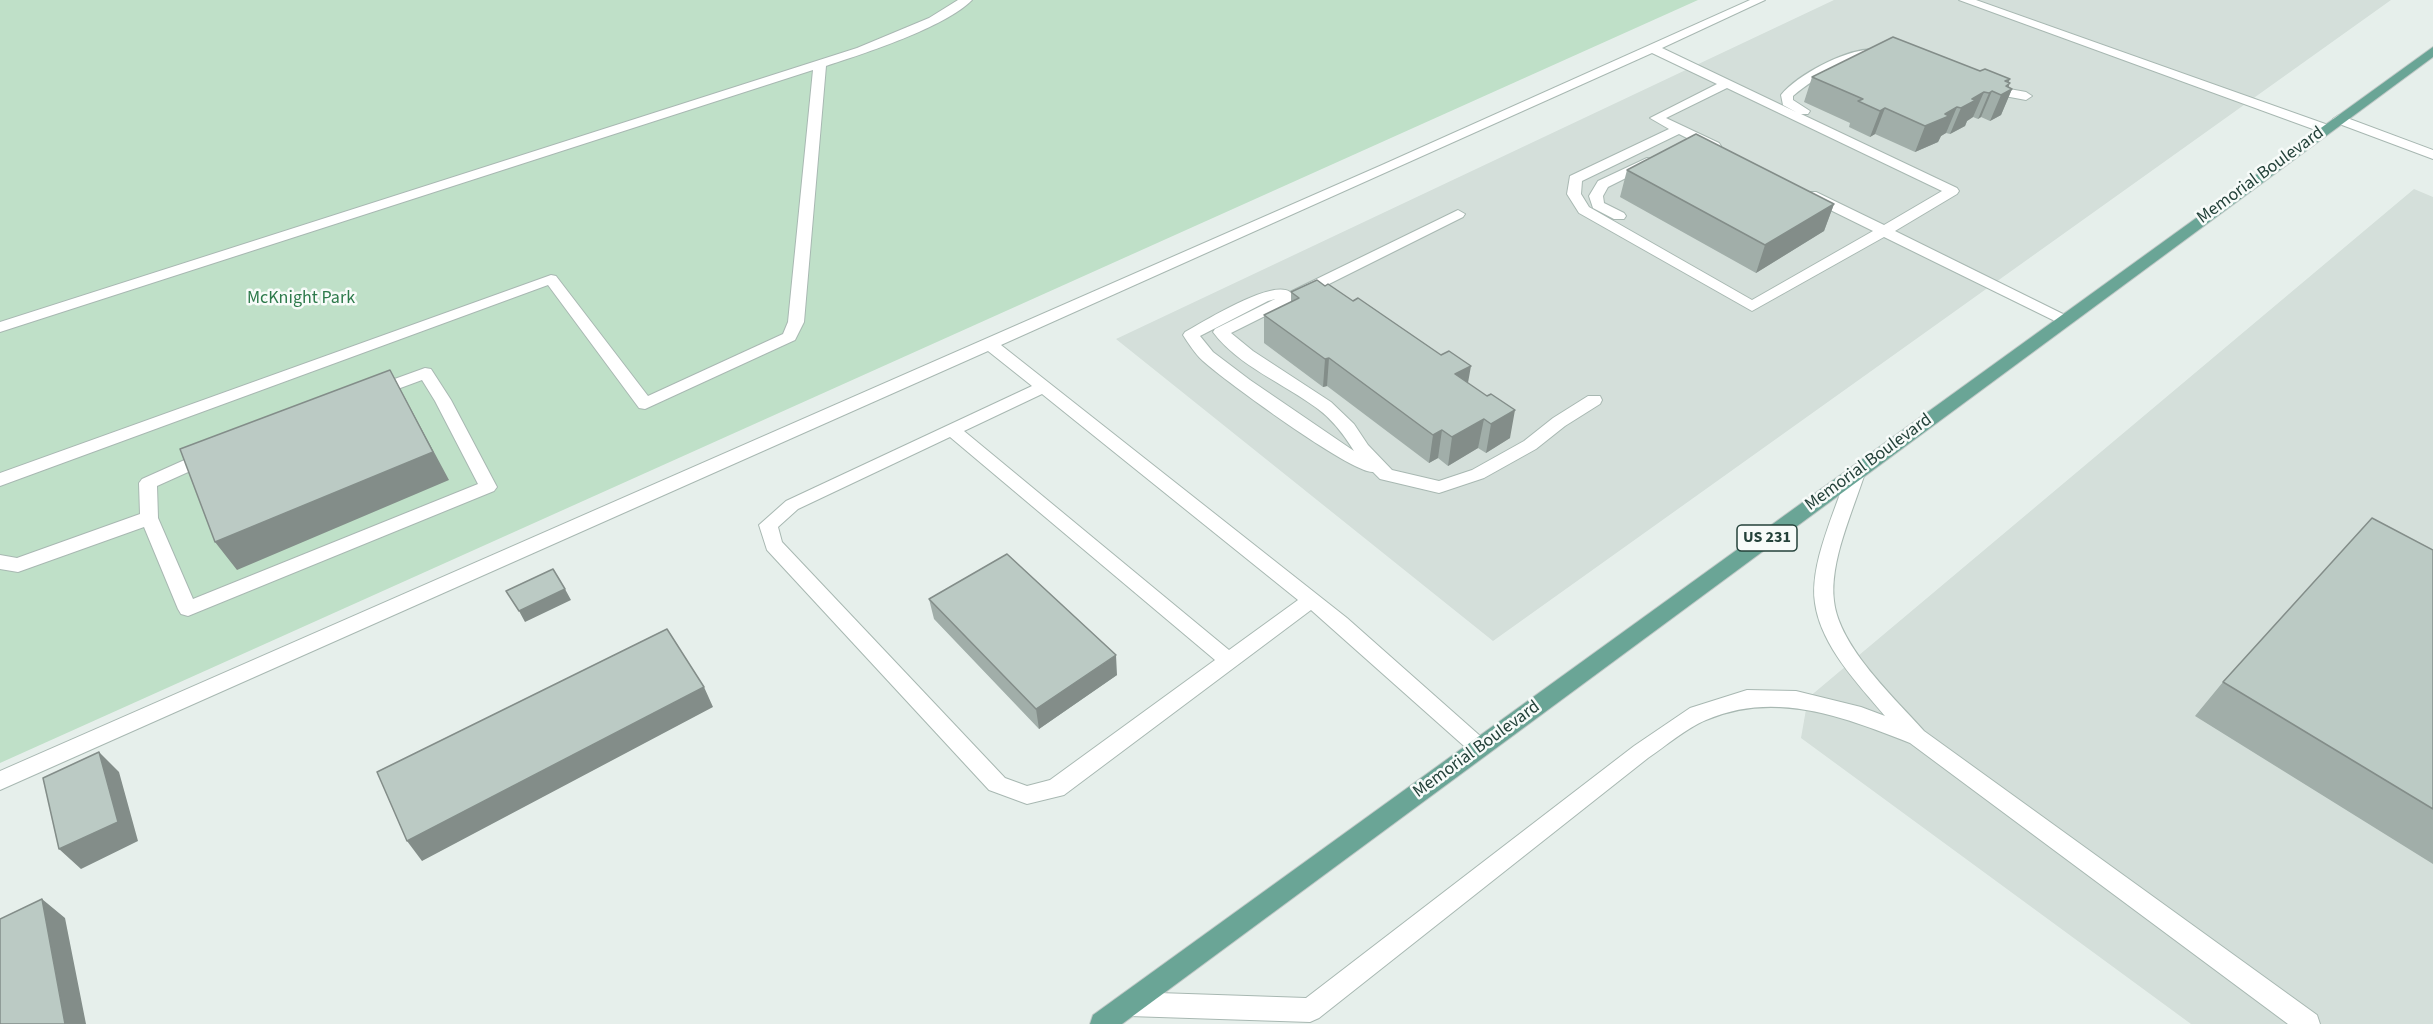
<!DOCTYPE html>
<html>
<head>
<meta charset="utf-8">
<style>
  body { margin:0 }
  canvas { display:block; background:#e6efeb }
</style>
</head>
<body>
<canvas width="2433" height="1024"></canvas>
<script>
const ctx = document.querySelector('canvas').getContext('2d');
ctx.lineJoin = 'round';
function paint(path, color) {
  ctx.fillStyle = color;
  ctx.fill(path, 'evenodd');
}
function strokePath(path, color, width, dash) {
  ctx.strokeStyle = color;
  ctx.lineWidth = width;
  ctx.lineCap = dash ? 'butt' : 'round';
  ctx.setLineDash(dash || []);
  ctx.stroke(path);
}
function drawText(font, color, halo, rows, align = 'center') {
  ctx.font = font + ' "Source Sans 3",sans-serif';
  ctx.lineWidth = 5;
  ctx.setLineDash([]);
  ctx.textBaseline = 'middle';
  ctx.strokeStyle = halo;
  ctx.fillStyle = color;
  for (const [text, x, y, turn = 0] of rows) {
    ctx.save();
    ctx.translate(x, y);
    ctx.rotate((+turn || 0) * Math.PI / 180);
    ctx.textAlign = isNaN(turn) ? turn : align;
    if (halo) ctx.strokeText(text, 0, 0);
    ctx.fillText(text, 0, 0);
    ctx.restore();
  }
}
const built = new Path2D(`
  M 1834,0 L 2391,0 L 1493,641 L 1116,339 Z
  M 2414,189 L 2433,197 L 2433,1024 L 2191,1024 L 1801,738 L 1808,698 Z`);
const green = new Path2D(`
  M 0,0 L 1698,0 L 0,763 Z`);
const minor = new Path2D(`
  M 958,0 L 972,0 C 946,27 863,54 826,66 L 804,322 L 795,340 L 645,409 L 639,408 L 548,285 L 0,486 L 0,473 L 551,275 L 556,276 L 648,396 L 783,334 L 788,322 L 813,70 L 0,332 L 0,322 L 857,48 L 929,18 Z
  M 1750,0 L 1765,0 L 1662,48 L 1796,112 L 1783,105 L 1781,95 C 1798,74 1852,45 1879,50 L 1879,56 C 1846,63 1820,73 1793,96 L 1793,100 L 1810,111 L 1808,114 L 1801,114 L 1957,188 L 1959,191 L 1957,194 L 1895,231 L 2069,317 L 2072,320 L 2069,323 L 2059,323 L 1884,237 L 1752,311 L 1579,213 L 1567,194 L 1570,176 L 1669,129 L 1650,118 L 1717,84 L 1652,53 L 1001,345 L 1347,618 L 1487,742 L 1491,748 L 1487,754 L 1480,757 L 1473,754 L 1311,610 L 1064,795 L 1027,804 L 989,790 L 767,550 L 759,525 L 786,501 L 1032,386 L 988,351 L 0,790 L 0,771 L 1382,165 ZM 1727,88 L 1942,191 L 1884,225 L 1816,192 L 1806,192 L 1804,195 L 1806,198 L 1873,231 L 1752,300 L 1589,207 L 1581,194 L 1582,181 L 1679,134 L 1709,149 L 1719,149 L 1721,146 L 1719,143 L 1666,118 ZM 1042,394 L 1298,600 L 1229,650 L 964,431 ZM 950,437 L 1215,660 L 1050,780 L 1027,786 L 1005,778 L 782,542 L 778,527 L 798,509 Z
  M 1959,0 L 1976,0 L 2331,126 L 2332,129 L 2326,133 L 2321,132 Z
  M 1987,85 L 2026,92 L 2032,96 L 2026,100 L 1983,92 L 1981,89 L 1983,86 Z
  M 2339,115 L 2433,150 L 2433,159 L 2334,122 L 2333,119 Z
  M 1647,158 L 1652,159 L 1654,162 L 1652,165 L 1608,187 L 1603,196 L 1604,203 L 1624,213 L 1626,216 L 1624,219 L 1614,219 L 1593,208 L 1589,196 L 1598,181 Z
  M 1458,210 L 1465,214 L 1463,217 L 1231,333 L 1253,351 L 1331,402 L 1354,424 L 1368,445 L 1392,470 L 1439,481 L 1472,470 L 1524,441 L 1553,418 L 1588,396 L 1600,396 L 1602,400 L 1600,404 L 1565,426 L 1536,449 L 1484,478 L 1439,493 L 1380,479 L 1373,472 C 1351,473 1225,381 1203,361 C 1195,354 1189,344 1183,335 L 1185,332 C 1205,321 1272,279 1290,292 ZM 1275,299 L 1215,329 L 1213,332 C 1238,366 1285,384 1318,409 C 1333,420 1344,435 1354,451 L 1250,380 L 1213,352 L 1200,336 L 1268,301 Z
  M 425,368 L 431,369 L 451,400 L 497,487 L 494,491 L 188,616 L 181,614 L 178,609 L 144,527 L 18,572 L 0,569 L 0,555 L 17,558 L 140,514 L 139,483 L 142,479 L 245,433 ZM 422,380 L 435,401 L 478,484 L 193,599 L 158,518 L 157,486 L 257,441 Z
  M 1856,467 L 1862,469 L 1865,473 C 1853,511 1829,562 1834,601 C 1839,647 1895,698 1924,731 L 2317,1015 L 2320,1024 L 2288,1024 L 1910,743 C 1844,717 1775,690 1706,720 C 1686,728 1666,746 1648,758 L 1319,1018 L 1310,1022 L 1129,1016 L 1120,1012 L 1117,1004 L 1120,996 L 1129,992 L 1306,998 L 1634,746 L 1690,708 L 1747,690 L 1796,691 L 1861,707 L 1885,716 C 1858,684 1821,646 1815,603 C 1809,564 1836,510 1847,473 L 1850,469 Z`);
const major = new Path2D(`
  M 2433,47 L 2433,57 L 1122,1024 L 1090,1024 L 1093,1015 Z`);
const wall = new Path2D(`
  M 1812,77 L 2009,83 L 2009,87 L 2012,89 L 2001,115 L 1990,121 L 1981,117 L 1978,119 L 1973,117 L 1967,121 L 1965,126 L 1950,134 L 1946,133 L 1941,136 L 1938,142 L 1915,152 L 1875,134 L 1870,137 L 1849,127 L 1850,123 L 1804,102 Z
  M 1627,170 L 1834,204 L 1824,231 L 1756,273 L 1620,197 Z
  M 1291,292 L 1468,383 L 1510,438 L 1486,453 L 1478,448 L 1448,466 L 1438,458 L 1429,463 L 1327,386 L 1323,387 L 1264,343 L 1264,315 L 1291,302 Z
  M 2433,550 L 2433,864 L 2195,716 L 2223,682 Z
  M 929,599 L 1117,675 L 1039,729 L 934,619 Z`);
const shadedWall = new Path2D(`
  M 2010,79 L 2007,85 L 2010,83 L 2006,92 L 2012,89 L 2001,115 L 1990,121 L 2001,95 L 2005,81 Z
  M 1992,91 L 1981,117 L 1978,119 L 1989,93 Z
  M 1984,92 L 1973,117 L 1967,121 L 1965,126 L 1950,134 L 1961,108 L 1972,99 Z
  M 1957,107 L 1946,133 L 1941,136 L 1938,142 L 1915,152 L 1925,126 Z
  M 1885,108 L 1875,134 L 1870,137 L 1880,111 Z
  M 1834,204 L 1824,231 L 1756,273 L 1765,245 Z
  M 1329,358 L 1327,386 L 1323,387 L 1325,359 Z
  M 1471,366 L 1466,394 L 1455,374 Z
  M 390,370 L 449,480 L 237,570 L 215,542 Z
  M 1515,410 L 1510,438 L 1486,453 L 1491,424 Z
  M 1484,419 L 1478,448 L 1448,466 L 1452,437 Z
  M 1442,430 L 1438,458 L 1429,463 L 1433,435 Z
  M 565,589 L 571,600 L 525,622 L 519,611 Z
  M 1116,655 L 1117,675 L 1039,729 L 1036,709 Z
  M 704,687 L 713,707 L 422,861 L 407,841 Z
  M 99,752 L 119,772 L 138,841 L 81,869 L 59,849 Z
  M 42,899 L 65,918 L 86,1024 L 65,1024 Z`);
const building = new Path2D(`
  M 1893,37 L 1980,71 L 1985,69 L 2010,79 L 2005,81 L 2010,83 L 2006,86 L 2012,89 L 2001,95 L 1992,91 L 1989,93 L 1984,92 L 1972,99 L 1976,100 L 1961,108 L 1957,107 L 1945,114 L 1949,116 L 1925,126 L 1885,108 L 1880,111 L 1858,101 L 1863,99 L 1812,77 Z
  M 1696,134 L 1834,204 L 1765,245 L 1627,170 Z
  M 1317,280 L 1325,286 L 1328,284 L 1353,301 L 1358,298 L 1441,355 L 1449,351 L 1471,366 L 1455,374 L 1487,396 L 1491,394 L 1515,410 L 1491,424 L 1484,419 L 1452,437 L 1442,430 L 1433,435 L 1329,358 L 1325,359 L 1264,315 L 1299,298 L 1291,292 Z
  M 390,370 L 433,452 L 215,542 L 180,449 Z
  M 2372,518 L 2433,550 L 2433,809 L 2223,682 Z
  M 1007,554 L 1116,655 L 1036,709 L 929,599 Z
  M 553,569 L 565,589 L 519,611 L 506,591 Z
  M 667,629 L 704,687 L 407,841 L 377,772 Z
  M 99,752 L 118,822 L 59,849 L 43,778 Z
  M 42,899 L 65,1024 L 0,1024 L 0,919 Z`);
const shields = [
  [1767,538,60]
];
const shieldNames = [
  ["US 231",1767,538]
];
const streetNames = [
  ["Memorial Boulevard",2261,176,-36],
  ["Memorial Boulevard",1869,463,-36],
  ["Memorial Boulevard",1477,750,-36]
];
const parkNames = [
  ["McKnight Park",301,299]
];
paint(built, '#d4dfda');
paint(green, '#bfe0c8');
strokePath(minor, '#a8b8b2', 2);
strokePath(major, '#c2cac8', 2);
paint(minor, '#fff');
paint(major, '#6aa596');
paint(wall, '#a1aea9');
paint(shadedWall, '#838d89');
paint(building, '#bbcac4');
strokePath(building, '#838d89', 1.5);
for (const [x, y, w] of shields) {
  const box = new Path2D();
  box.roundRect(x - w / 2, y - 13, w, 26, 4.5);
  ctx.fillStyle = '#f7fbf9';
  ctx.fill(box);
  strokePath(box, '#24423a', 1.5);
}
drawText('bold 16px', '#24423a', null, shieldNames);
drawText('18px', '#24423a', '#f7fbf9', streetNames);
drawText('18px', '#2d7a4b', '#f7fbf9', parkNames);
</script>
</body>
</html>
